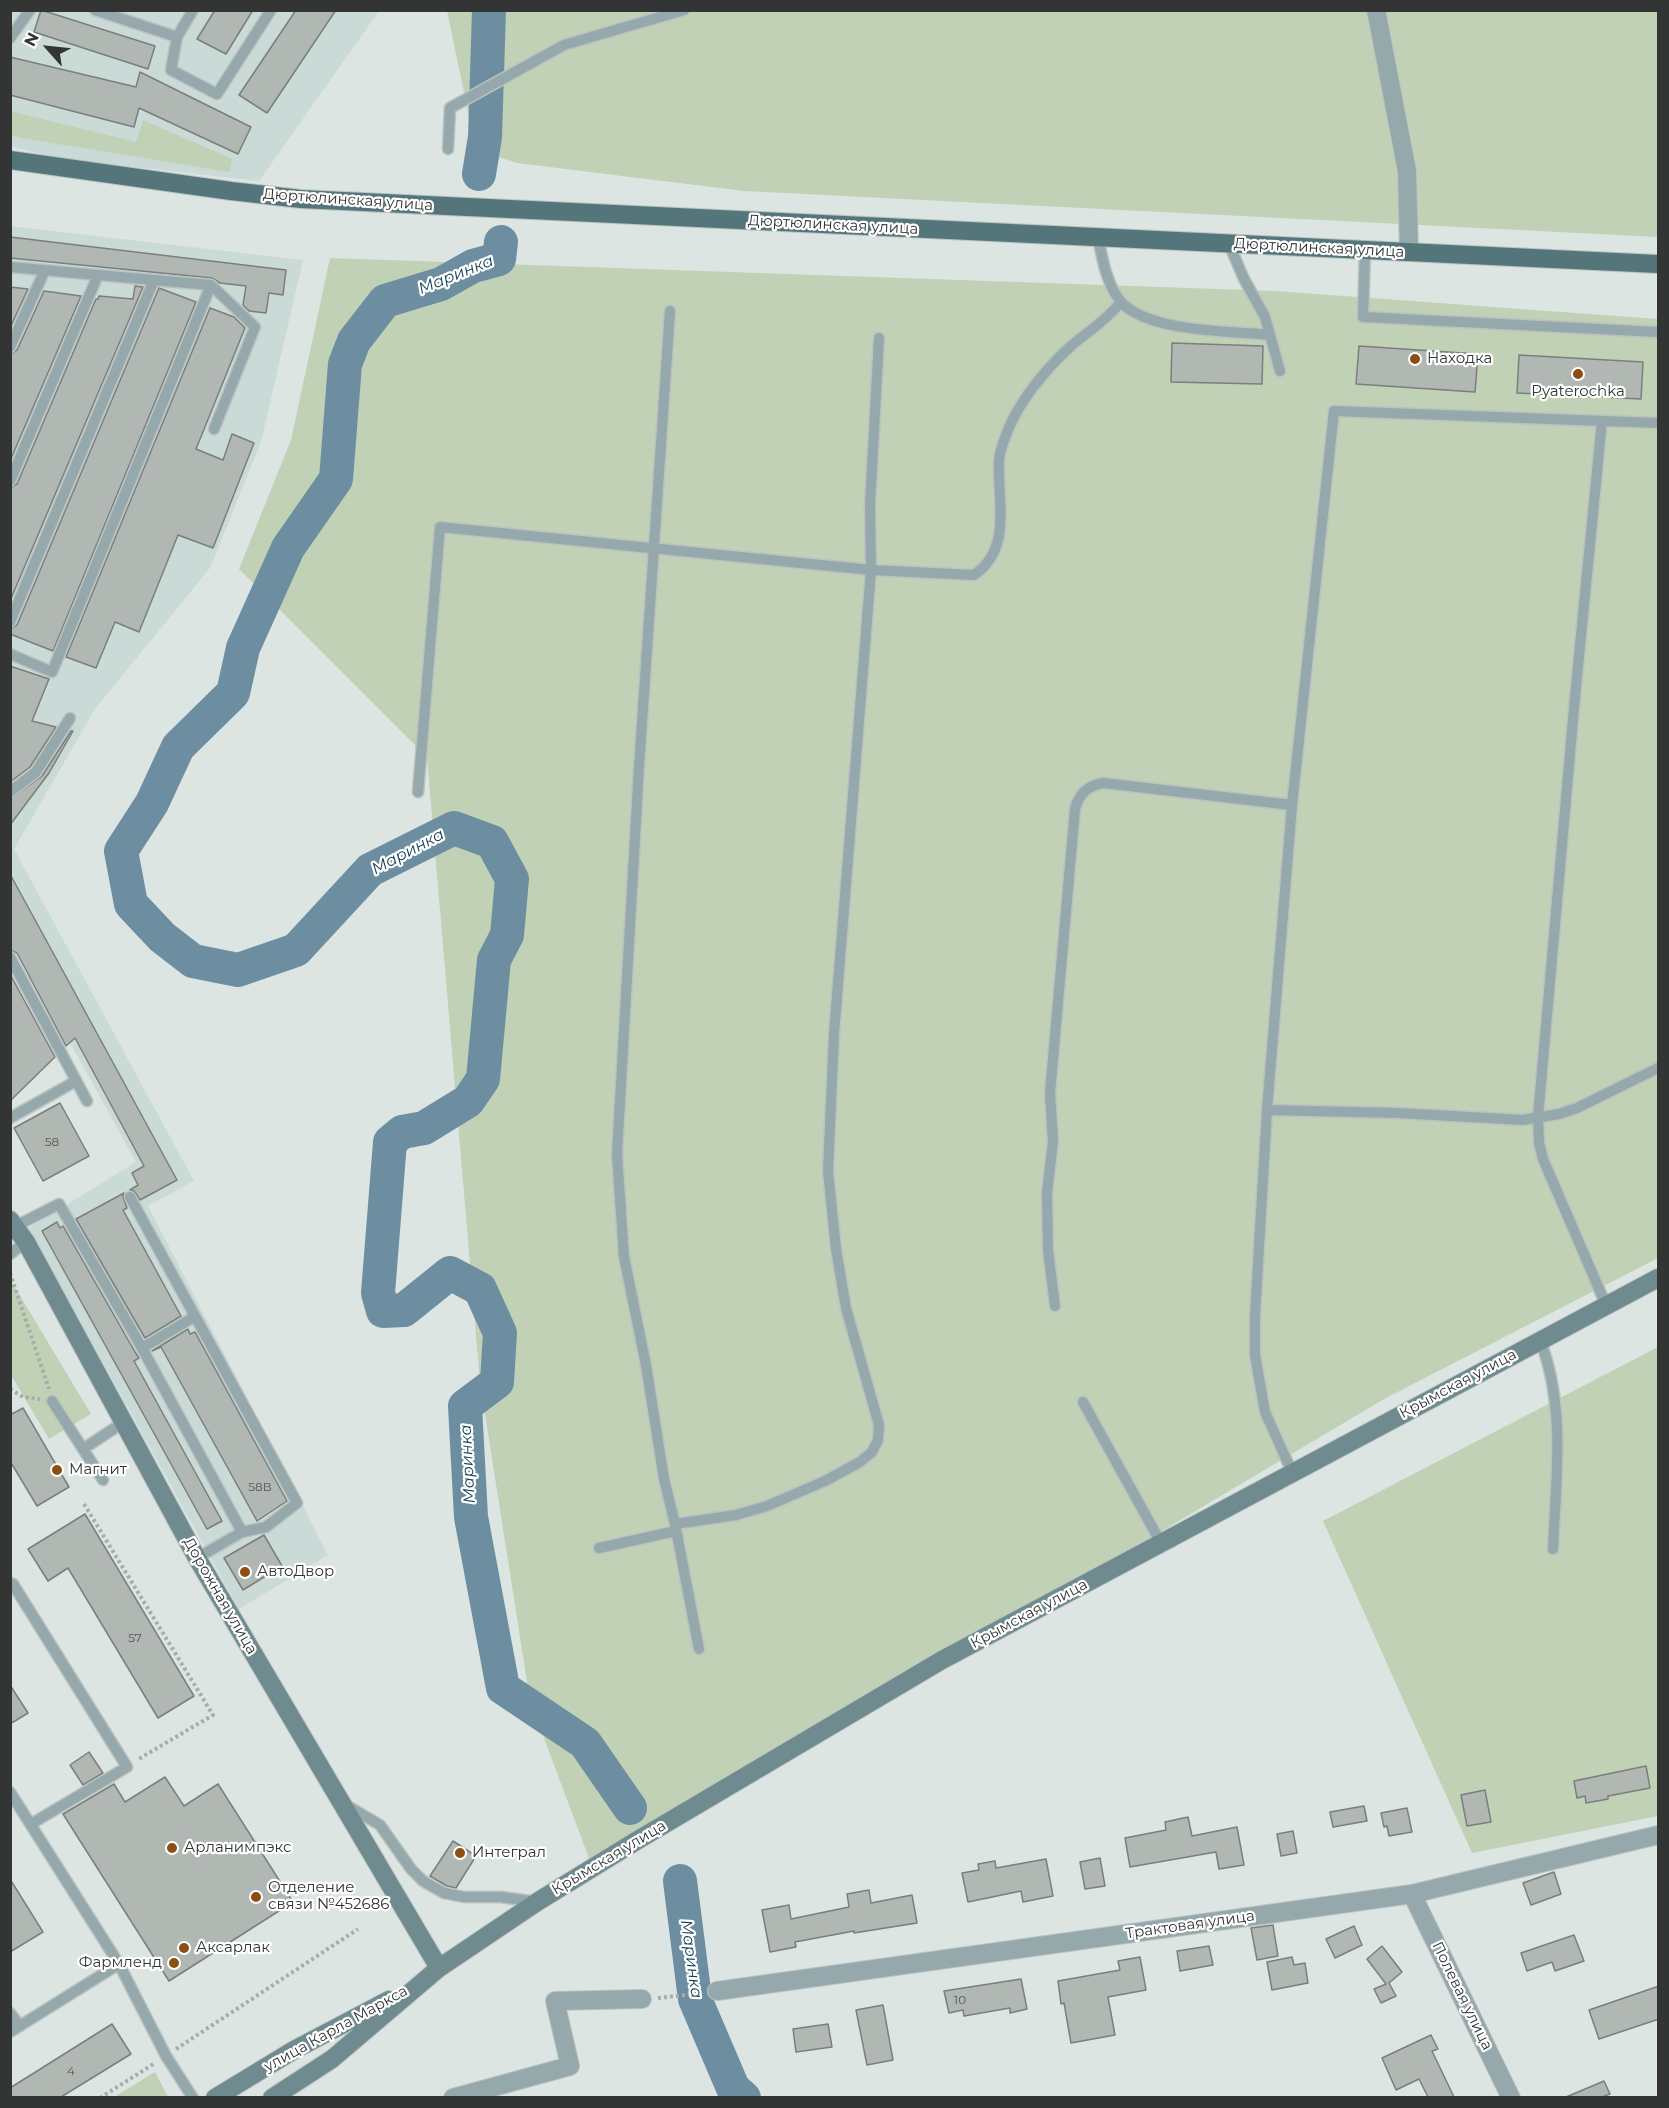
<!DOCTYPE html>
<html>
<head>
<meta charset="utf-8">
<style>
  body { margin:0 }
  #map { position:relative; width:1669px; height:2108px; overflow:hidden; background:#dde5e3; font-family:Montserrat,sans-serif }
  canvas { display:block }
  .frame { position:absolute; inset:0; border:12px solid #333535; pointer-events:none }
  .north { position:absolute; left:18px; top:18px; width:60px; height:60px; -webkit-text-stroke:4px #fff; paint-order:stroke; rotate:297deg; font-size:16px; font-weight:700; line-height:24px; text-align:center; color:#333535 }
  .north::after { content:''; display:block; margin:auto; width:21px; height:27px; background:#333535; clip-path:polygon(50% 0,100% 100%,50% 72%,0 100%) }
</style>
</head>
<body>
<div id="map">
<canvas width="1669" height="2108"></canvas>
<div class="frame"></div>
<div class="north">N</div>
</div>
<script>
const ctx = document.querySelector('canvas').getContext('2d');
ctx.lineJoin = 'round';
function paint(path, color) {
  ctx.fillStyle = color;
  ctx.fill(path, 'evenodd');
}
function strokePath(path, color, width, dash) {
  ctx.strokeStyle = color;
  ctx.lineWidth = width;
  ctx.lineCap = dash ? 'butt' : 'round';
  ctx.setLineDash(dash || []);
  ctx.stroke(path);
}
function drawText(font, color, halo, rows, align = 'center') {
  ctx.font = font + ' Montserrat,sans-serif';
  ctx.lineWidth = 4.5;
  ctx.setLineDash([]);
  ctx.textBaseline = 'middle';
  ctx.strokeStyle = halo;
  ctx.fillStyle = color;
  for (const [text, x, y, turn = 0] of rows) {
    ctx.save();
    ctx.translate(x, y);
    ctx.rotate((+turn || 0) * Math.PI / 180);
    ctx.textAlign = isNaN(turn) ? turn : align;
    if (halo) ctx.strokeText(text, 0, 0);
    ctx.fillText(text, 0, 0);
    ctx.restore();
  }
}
const built = new Path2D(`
  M 10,11 L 379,11 L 259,181 L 55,158 L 11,146 Z
  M 10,226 L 303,260 L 261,442 L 210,568 L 95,709 L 14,849 L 194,1181 L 148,1206 L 328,1555 L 239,1609 L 29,1228 L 136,1162 L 11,936 Z`);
const green = new Path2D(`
  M 447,11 L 1658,11 L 1658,237 L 744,191 L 517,163 L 476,150 Z
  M 10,111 L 136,142 L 143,120 L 232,159 L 230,172 L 27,139 L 11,135 Z
  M 330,258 L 1275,291 L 1658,319 L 1658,1258 L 1384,1399 L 593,1869 L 530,1701 L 480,1382 L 427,757 L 239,569 L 291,440 Z
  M 13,1284 L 91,1414 L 49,1439 L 11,1375 L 10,1285 Z
  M 1658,1347 L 1658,1816 L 1472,1853 L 1323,1521 Z
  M 155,2072 L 168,2097 L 114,2097 Z`);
const river = new Path2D(`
  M 479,174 L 485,137 L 489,10
  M 501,242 L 499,259 L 473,266 L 441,284 L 385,301 L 354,341 L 345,364 L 336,479 L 288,548 L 243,648 L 233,693 L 178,747 L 152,803 L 121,851 L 131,904 L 162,937 L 193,961 L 238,970 L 296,950 L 370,870 L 454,828 L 492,842 L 512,879 L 507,935 L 494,960 L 483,1079 L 468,1101 L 424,1128 L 402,1132 L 390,1142 L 378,1293 L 383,1311 L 404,1310 L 450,1273 L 480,1289 L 500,1333 L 497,1382 L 465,1406 L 471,1517 L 503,1688 L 585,1743 L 630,1808
  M 680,1881 L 695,1999 L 733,2088 L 744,2098`);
const building = new Path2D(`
  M 41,10 L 155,46 L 148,69 L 34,32 Z
  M 215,10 L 253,10 L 226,54 L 197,39 Z
  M 296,10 L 336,10 L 267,113 L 239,95 Z
  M 10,57 L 136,87 L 140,72 L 251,127 L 238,154 L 139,108 L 134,127 L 10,95 Z
  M 10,237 L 286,270 L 283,295 L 269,293 L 266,313 L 249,311 L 243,305 L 246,286 L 220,283 L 212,278 L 10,258 Z
  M 135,286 L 143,287 L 10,601 L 10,488 L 17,484 L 96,299 L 98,299 L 99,296 L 133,299 Z
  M 10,287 L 28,289 L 10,328 Z
  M 159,288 L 196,302 L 53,651 L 10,634 L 10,629 L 17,625 Z
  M 44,291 L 81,296 L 10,461 L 10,354 L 17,350 Z
  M 210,308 L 234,317 L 245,328 L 196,449 L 223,460 L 232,434 L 254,443 L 213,548 L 178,535 L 139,632 L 115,622 L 96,668 L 66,657 Z
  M 1172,343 L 1263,346 L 1262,384 L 1171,382 Z
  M 1359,346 L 1478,354 L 1475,392 L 1356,384 Z
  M 1519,355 L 1643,362 L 1641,399 L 1517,393 Z
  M 10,666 L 49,679 L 32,721 L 56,727 L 30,767 L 10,782 Z
  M 71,731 L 73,731 L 49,773 L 10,825 L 10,799 L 42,776 Z
  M 10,874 L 177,1180 L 140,1200 L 134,1191 L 130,1190 L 138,1185 L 132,1173 L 144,1166 L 75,1038 L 66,1046 L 17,953 L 10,950 Z
  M 10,974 L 55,1057 L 10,1101 Z
  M 60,1103 L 89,1156 L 43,1181 L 14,1128 Z
  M 124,1193 L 123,1197 L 127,1208 L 123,1210 L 181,1316 L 145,1338 L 76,1219 Z
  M 57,1222 L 60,1228 L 63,1226 L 135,1352 L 139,1358 L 134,1361 L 222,1521 L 207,1529 L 42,1231 Z
  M 188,1329 L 190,1334 L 195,1332 L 287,1501 L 257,1521 L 161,1347 L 152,1351 Z
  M 23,1408 L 69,1487 L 37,1506 L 10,1461 L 10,1415 Z
  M 85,1514 L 194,1696 L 158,1718 L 68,1568 L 48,1581 L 28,1549 Z
  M 264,1535 L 282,1566 L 243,1590 L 224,1558 Z
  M 10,1685 L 28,1713 L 10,1724 Z
  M 89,1752 L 103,1773 L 83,1785 L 70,1765 Z
  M 1646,1766 L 1650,1788 L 1608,1796 L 1608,1799 L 1586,1803 L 1585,1796 L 1577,1798 L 1574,1781 Z
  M 165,1777 L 184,1806 L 218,1784 L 293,1902 L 169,1981 L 63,1814 L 114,1784 L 125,1802 Z
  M 1485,1790 L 1491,1822 L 1467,1826 L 1461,1795 Z
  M 1364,1806 L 1367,1821 L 1333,1827 L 1330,1812 Z
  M 1407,1808 L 1412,1832 L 1389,1836 L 1387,1826 L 1384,1827 L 1381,1813 Z
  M 1188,1817 L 1192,1836 L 1237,1827 L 1244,1865 L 1219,1869 L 1216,1852 L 1130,1867 L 1125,1838 L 1166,1830 L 1165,1822 Z
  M 1293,1831 L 1297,1853 L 1281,1856 L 1277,1834 Z
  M 453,1841 L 476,1856 L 456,1888 L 447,1886 L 430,1876 Z
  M 1100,1858 L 1105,1886 L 1085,1889 L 1080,1862 Z
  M 1046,1859 L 1053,1896 L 1023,1902 L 1021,1891 L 968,1902 L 962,1873 L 979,1870 L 978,1864 L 995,1861 L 996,1868 Z
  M 1554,1872 L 1561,1894 L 1531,1905 L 1523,1883 Z
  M 10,1879 L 43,1932 L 10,1952 Z
  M 869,1890 L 871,1903 L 912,1895 L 917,1923 L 854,1933 L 854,1931 L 795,1942 L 796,1947 L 770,1952 L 762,1910 L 789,1905 L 791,1919 L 849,1907 L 847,1894 Z
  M 1273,1925 L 1278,1956 L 1257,1960 L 1251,1928 Z
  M 1354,1926 L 1362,1945 L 1335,1958 L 1326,1939 Z
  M 1574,1935 L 1584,1961 L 1555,1971 L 1552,1962 L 1527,1971 L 1521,1953 Z
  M 1209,1946 L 1213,1965 L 1180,1971 L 1177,1951 Z
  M 1382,1946 L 1402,1972 L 1389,1983 L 1396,1996 L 1381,2003 L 1374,1989 L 1386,1984 L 1367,1959 Z
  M 1140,1957 L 1146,1990 L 1108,1997 L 1115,2035 L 1071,2043 L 1064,2003 L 1061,2004 L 1058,1981 L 1120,1970 L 1118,1961 Z
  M 1292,1957 L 1294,1965 L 1305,1963 L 1308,1983 L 1272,1990 L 1267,1962 Z
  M 1021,1979 L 1027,2009 L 1010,2013 L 1010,2008 L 964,2016 L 963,2010 L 949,2013 L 944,1991 Z
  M 1659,1986 L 1659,2019 L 1599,2039 L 1589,2010 Z
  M 883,2005 L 893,2060 L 867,2065 L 856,2010 Z
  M 112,2024 L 131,2054 L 61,2097 L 10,2097 L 10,2088 Z
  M 828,2024 L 832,2047 L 796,2052 L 793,2029 Z
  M 1431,2035 L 1438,2049 L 1432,2051 L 1454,2097 L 1428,2097 L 1419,2079 L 1396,2090 L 1382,2058 Z
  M 1604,2081 L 1610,2094 L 1602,2097 L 1566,2097 Z`);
const path = new Path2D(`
  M 10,1273 L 49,1389
  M 10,1389 L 23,1397 L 40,1399
  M 84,1504 L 213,1715 L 137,1760
  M 658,1998 L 701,1993
  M 176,2049 L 358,1929
  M 100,2098 L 155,2063`);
const lane = new Path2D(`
  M 95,10 L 177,37
  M 193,10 L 177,37 L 171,70 L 217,94 L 271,10
  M 10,38 L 30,10
  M 448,149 L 450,108 L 564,45 L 684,10
  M 1098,237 C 1102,258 1107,287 1122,303 C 1150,332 1230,331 1270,335 L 1280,371
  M 1229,244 L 1244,279 L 1265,317 L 1270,335
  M 1365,250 L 1363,317 L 1658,332
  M 10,267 L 98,275 L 10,481
  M 98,275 L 154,280
  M 211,285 L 255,327 L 214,429
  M 670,311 L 639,767 L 617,1154 L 624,1257 L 646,1365 L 664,1479 L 675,1524 L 699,1649
  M 10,347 L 45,270
  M 1602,421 L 1575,697 L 1538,1117 L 1539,1143 L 1543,1159 L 1606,1305
  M 10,622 L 154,280 L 211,285 L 52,672 L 10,654
  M 10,792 L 36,772 L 70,718
  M 418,792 L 440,527 L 871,570 L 974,575 C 1013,548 997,501 999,461 C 999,453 1003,443 1006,435 C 1018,402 1045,370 1070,347 C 1088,331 1105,322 1121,302
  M 10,957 L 87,1101
  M 1267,1110 L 1398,1113 L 1523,1120 L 1559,1114 L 1577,1108 L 1658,1068
  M 10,1118 L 76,1081
  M 130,1197 L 297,1503 L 266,1527 L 242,1532
  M 14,1227 L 59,1204 L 142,1348 L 242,1532 L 197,1558
  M 10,1254 L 26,1242
  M 1055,1306 L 1048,1250 L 1047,1193 L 1053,1142 L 1050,1093 L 1075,809 C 1079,794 1087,786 1103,783 L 1292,805
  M 1540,1340 C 1566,1406 1556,1479 1553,1549
  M 142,1348 L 194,1317
  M 52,1401 L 103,1480
  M 1083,1402 L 1161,1543
  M 83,1449 L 124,1422
  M 1292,1472 L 1265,1412 L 1255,1355 L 1255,1315 L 1267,1110 L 1292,805 L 1334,411 L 1658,423
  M 675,1524 L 736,1515 L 767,1506 L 825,1481 L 860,1462 L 872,1452 L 878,1440 L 879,1425 L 846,1308 L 836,1249 L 828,1171 L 834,1034 L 871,570 L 870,505 L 879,338
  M 599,1548 L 676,1531
  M 10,1583 L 13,1584 L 127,1767 L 31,1824
  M 10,1792 L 119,1964 L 166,2056 L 193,2098
  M 346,1805 L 380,1825 L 411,1869 L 423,1881 L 444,1893 L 464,1897 L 501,1897 L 537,1902
  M 10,2013 L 20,2026
  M 10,2032 L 119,1964`);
const street = new Path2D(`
  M 1376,10 L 1407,171 L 1409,252
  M 1412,1894 L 1511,2098
  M 717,1991 L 1412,1894 L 1658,1835
  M 453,2098 L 570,2066 L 555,2001 L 642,1999`);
const secondary = new Path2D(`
  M 10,1220 L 26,1242 L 197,1558 L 439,1968
  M 215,2098 L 294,2050 L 389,2000
  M 272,2098 L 332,2059 L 439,1968 L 537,1902 L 636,1841 L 942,1660 L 1658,1278`);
const primary = new Path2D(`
  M 10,160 L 231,191 L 301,199 L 1658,264`);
const markers = [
  [1415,359,6,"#8c4e12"],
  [1578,374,6,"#8c4e12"],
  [57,1470,6,"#8c4e12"],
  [245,1572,6,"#8c4e12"],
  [172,1848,6,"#8c4e12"],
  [460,1853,6,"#8c4e12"],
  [256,1897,6,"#8c4e12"],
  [184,1948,6,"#8c4e12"],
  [174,1963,6,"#8c4e12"]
];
const numberNames = [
  ["58",52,1142],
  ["58В",260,1487],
  ["57",135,1638],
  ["10",960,2000],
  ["4",71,2071]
];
const streetNames = [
  ["Дюртюлинская улица",348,200,4],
  ["Дюртюлинская улица",833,225,3],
  ["Дюртюлинская улица",1319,248,3],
  ["Крымская улица",1458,1384,-28],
  ["Дорожная улица",220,1596,60],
  ["Крымская улица",1029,1614,-28],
  ["Крымская улица",609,1858,-31],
  ["Трактовая улица",1190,1925,-8],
  ["Полевая улица",1462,1996,64],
  ["улица Карла Маркса",336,2029,-29]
];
const poiNames = [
  ["Находка",1427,359],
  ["Pyaterochka",1578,392,"center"],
  ["Магнит",69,1470],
  ["АвтоДвор",257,1572],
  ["Арланимпэкс",184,1848],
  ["Интеграл",472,1853],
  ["Отделение",268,1888],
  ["связи №452686",268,1905],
  ["Аксарлак",196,1948],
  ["Фармленд",162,1963,"right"]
];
const waterNames = [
  ["Маринка",456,275,-22],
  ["Маринка",408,852,-28],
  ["Маринка",468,1464,-93],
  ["Маринка",691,1959,82]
];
paint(built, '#cadad7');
paint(green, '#c0d1b5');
strokePath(river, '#6d8ea1', 34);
paint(building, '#b1b7b3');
strokePath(building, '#7a7f7c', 1.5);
strokePath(lane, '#bbc2c0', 13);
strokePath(street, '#bbc2c0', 20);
strokePath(secondary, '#bbc2c0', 20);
strokePath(primary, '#bbc2c0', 20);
strokePath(path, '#a7adab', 4, [3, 3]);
strokePath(lane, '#95a8ab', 10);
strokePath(street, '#95a8ab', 18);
strokePath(secondary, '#6f8b8f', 18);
strokePath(primary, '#54767b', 18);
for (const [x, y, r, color] of markers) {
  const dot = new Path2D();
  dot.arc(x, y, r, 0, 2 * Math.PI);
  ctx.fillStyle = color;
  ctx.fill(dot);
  strokePath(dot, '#fff', 2);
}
drawText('12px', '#525654', null, numberNames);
drawText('15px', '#333535', '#fff', streetNames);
drawText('15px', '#333535', '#fff', poiNames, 'left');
drawText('italic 16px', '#103e54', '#fff', waterNames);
</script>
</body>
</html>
